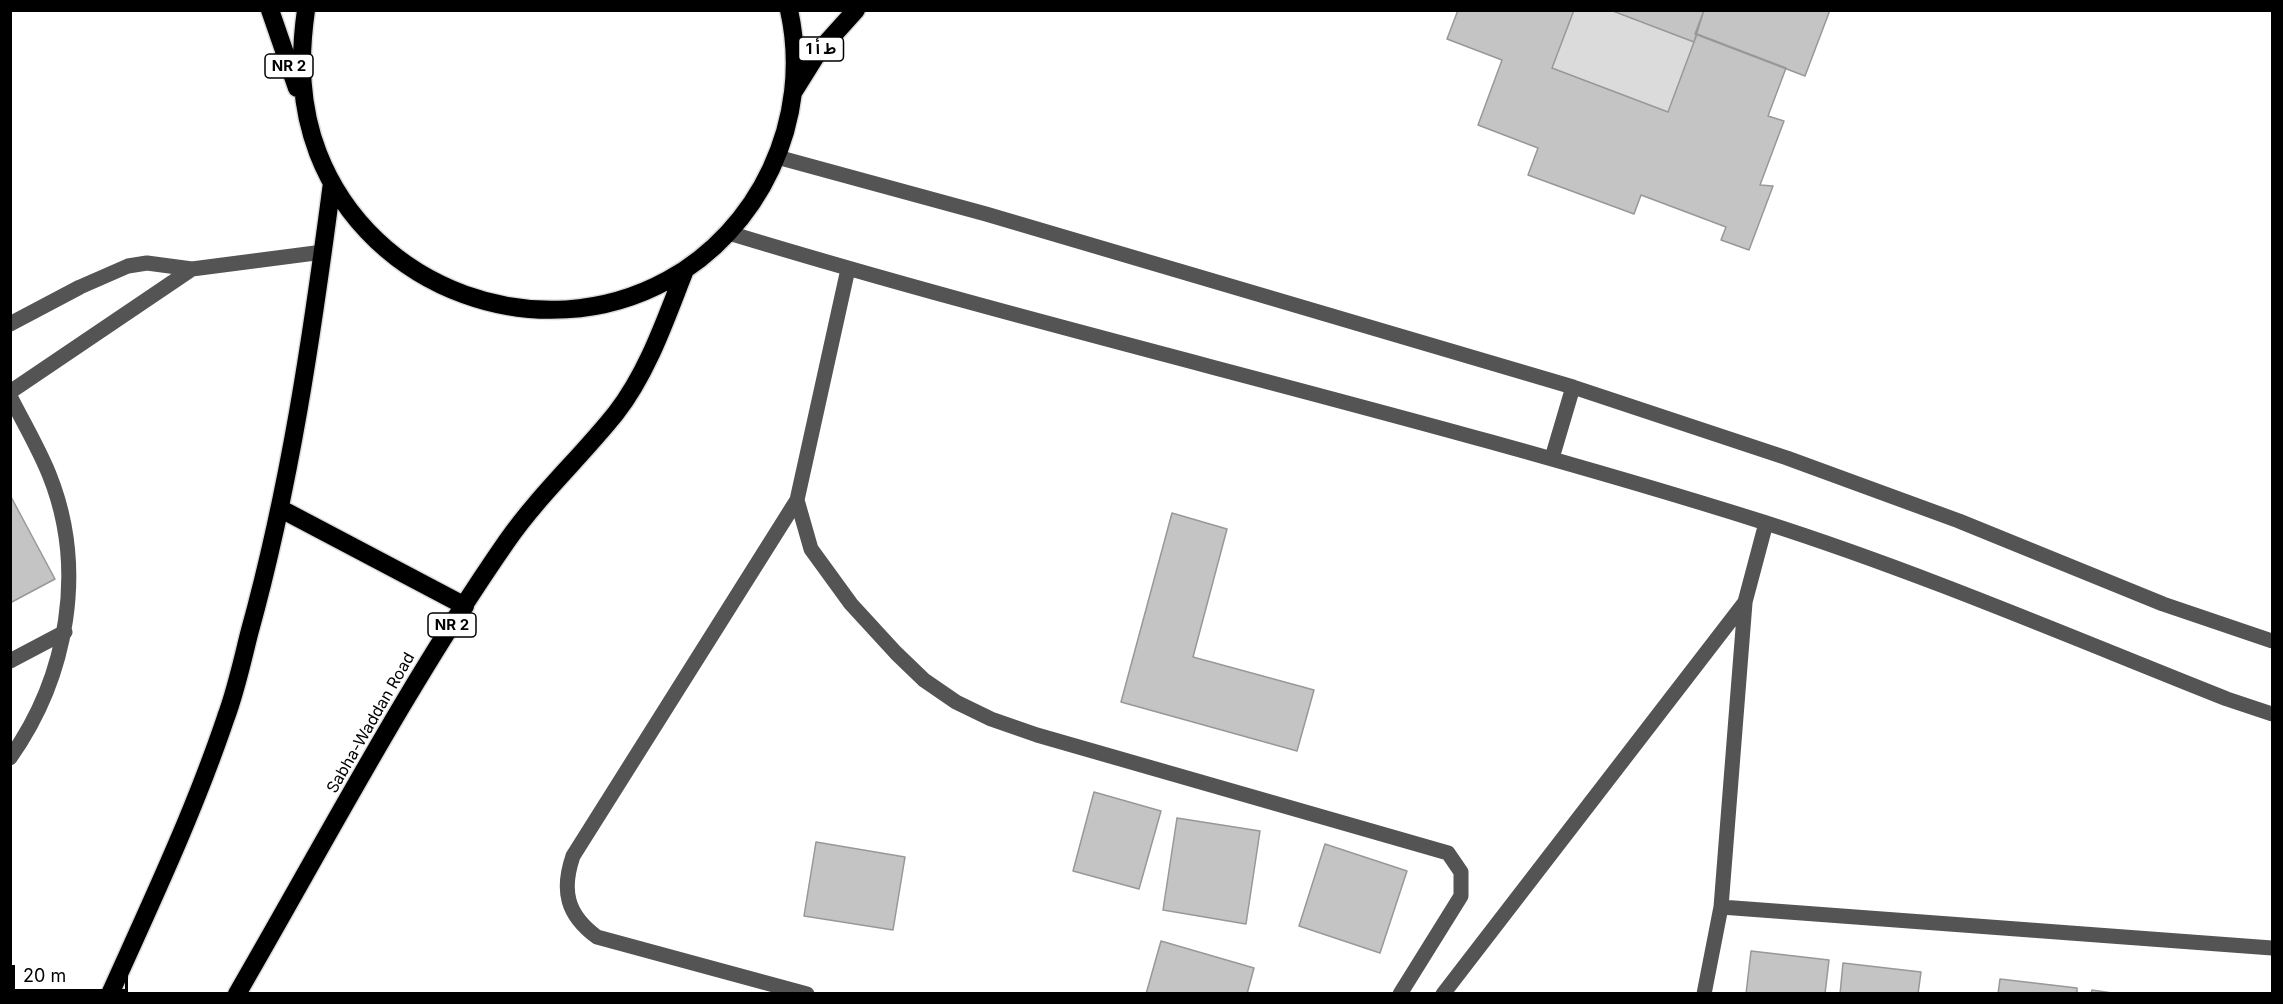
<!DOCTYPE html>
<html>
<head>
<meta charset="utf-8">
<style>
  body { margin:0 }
  #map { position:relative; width:2283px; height:1004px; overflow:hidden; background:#fff; font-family:Inter,sans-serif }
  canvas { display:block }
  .frame { position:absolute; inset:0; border:12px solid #000; pointer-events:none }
  .scale { position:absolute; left:12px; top:965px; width:116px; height:27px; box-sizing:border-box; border:3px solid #000; border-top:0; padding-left:8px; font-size:18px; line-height:21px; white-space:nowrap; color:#000; -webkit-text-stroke:4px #fff; paint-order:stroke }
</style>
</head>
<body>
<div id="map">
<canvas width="2283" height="1004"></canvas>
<div class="frame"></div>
<div class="scale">20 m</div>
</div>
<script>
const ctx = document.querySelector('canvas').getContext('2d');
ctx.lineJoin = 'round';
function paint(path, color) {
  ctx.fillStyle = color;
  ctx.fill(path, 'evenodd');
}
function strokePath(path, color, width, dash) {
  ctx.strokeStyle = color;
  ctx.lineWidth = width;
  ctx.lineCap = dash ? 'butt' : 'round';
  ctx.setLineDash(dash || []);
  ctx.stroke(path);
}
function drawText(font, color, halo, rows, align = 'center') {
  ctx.font = font + ' Inter,"Noto Sans Arabic",sans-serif';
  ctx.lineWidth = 5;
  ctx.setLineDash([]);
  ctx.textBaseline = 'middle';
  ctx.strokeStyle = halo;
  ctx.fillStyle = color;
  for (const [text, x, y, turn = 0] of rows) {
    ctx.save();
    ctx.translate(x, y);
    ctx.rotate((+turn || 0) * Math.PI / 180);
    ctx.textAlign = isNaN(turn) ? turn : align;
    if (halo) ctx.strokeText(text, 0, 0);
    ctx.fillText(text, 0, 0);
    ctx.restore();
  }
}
const green = new Path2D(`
  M 1574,11 L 1610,11 L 1694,42 L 1668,112 L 1552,68 Z`);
const building = new Path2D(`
  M 1458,10 L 1574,10 L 1552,68 L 1668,112 L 1697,34 L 1786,68 L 1768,116 L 1784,121 L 1760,185 L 1773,186 L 1749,250 L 1721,240 L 1726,227 L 1641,195 L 1634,214 L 1528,175 L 1538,148 L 1478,125 L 1502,60 L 1447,39 Z
  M 1610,10 L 1704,10 L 1694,42 Z
  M 1704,10 L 1830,10 L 1805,76 L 1695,34 Z
  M 10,495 L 55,579 L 10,603 Z
  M 1172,513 L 1227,529 L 1193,657 L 1314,690 L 1297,751 L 1121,702 Z
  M 1094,792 L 1161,811 L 1139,889 L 1073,871 Z
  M 1177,818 L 1260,831 L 1246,924 L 1163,910 Z
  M 816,842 L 905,857 L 893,930 L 804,916 Z
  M 1325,844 L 1407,871 L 1380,953 L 1299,926 Z
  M 1161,941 L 1254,968 L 1247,994 L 1146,994 Z
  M 1751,951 L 1829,960 L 1825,994 L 1746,994 Z
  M 1843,963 L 1921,972 L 1918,994 L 1840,994 Z
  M 2000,979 L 2077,988 L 2077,994 L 1998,994 Z
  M 2092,990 L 2119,994 L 2091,994 Z`);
const minor = new Path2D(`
  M 777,157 L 986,214 L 1573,387 L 1787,458 L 1959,521 L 2163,604 L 2272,641
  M 729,233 C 1071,337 1421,414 1763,522 C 1920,572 2073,638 2227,699 L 2272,714
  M 10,324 L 80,287 L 128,266 L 147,263 L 192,269 L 323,252
  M 10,392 L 192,269
  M 10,396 C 23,422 38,447 49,474 C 87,568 68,676 10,758
  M 1552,458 L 1573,387
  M 797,500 L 811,549 L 851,604 L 896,653 L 924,680 L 956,702 L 991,719 L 1037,735 L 1448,853 L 1461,872 L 1461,896 L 1400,994
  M 10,661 L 65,632
  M 1721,907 L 2272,948
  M 807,994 L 597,937 C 567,915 561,891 573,856 L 797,500 L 848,269
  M 1443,994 L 1745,602 L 1766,523
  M 1704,994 L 1721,907 L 1745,603`);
const highway = new Path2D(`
  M 270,10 L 297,88
  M 306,10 C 299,59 300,106 318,153 C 371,290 539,351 668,280 C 713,255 749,216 771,169 C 794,120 801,64 789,10
  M 794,91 L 819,51 L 856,10
  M 281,509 L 465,606
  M 110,994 C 151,903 194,812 226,717 C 236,690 242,662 249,634 C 290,486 312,336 332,183
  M 237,994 C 325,842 407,685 507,541 C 539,495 581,457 616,413 C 648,372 666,318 685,270`);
const shields = [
  [821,49,45],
  [289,66,48],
  [452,625,48]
];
const shieldNames = [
  ["ط أ 1",821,49],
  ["NR 2",289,66],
  ["NR 2",452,625]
];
const streetNames = [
  ["Sabha-Waddan Road",371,723,-60]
];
paint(green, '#dbdbdb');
paint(building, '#c4c4c4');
strokePath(building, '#989898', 1.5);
strokePath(highway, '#dbdbdb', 21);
strokePath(minor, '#545454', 15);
strokePath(highway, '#000', 18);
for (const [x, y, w] of shields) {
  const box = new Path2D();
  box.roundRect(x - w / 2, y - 12, w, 24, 4.5);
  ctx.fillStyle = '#fff';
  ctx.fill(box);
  strokePath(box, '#000', 1.5);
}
drawText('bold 15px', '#000', null, shieldNames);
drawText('16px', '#000', '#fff', streetNames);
</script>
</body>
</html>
